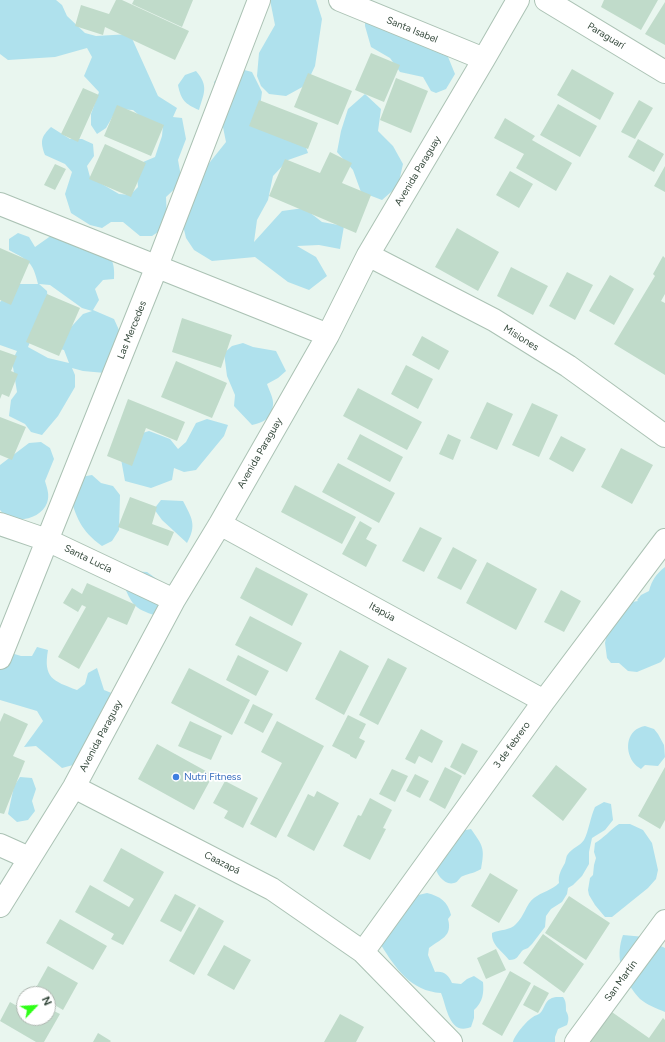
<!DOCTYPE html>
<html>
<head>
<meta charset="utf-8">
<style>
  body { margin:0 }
  #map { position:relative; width:665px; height:1042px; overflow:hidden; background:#e9f6ef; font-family:Figtree,sans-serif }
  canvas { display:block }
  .north { position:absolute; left:16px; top:986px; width:40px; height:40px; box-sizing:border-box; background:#fff; border:1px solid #afb7b1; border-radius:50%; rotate:65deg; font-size:11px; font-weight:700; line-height:16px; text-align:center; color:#364a3d }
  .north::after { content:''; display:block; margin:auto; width:14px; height:18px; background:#2fff17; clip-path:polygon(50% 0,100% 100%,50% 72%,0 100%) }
</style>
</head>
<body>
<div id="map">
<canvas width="665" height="1042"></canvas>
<div class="north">N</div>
</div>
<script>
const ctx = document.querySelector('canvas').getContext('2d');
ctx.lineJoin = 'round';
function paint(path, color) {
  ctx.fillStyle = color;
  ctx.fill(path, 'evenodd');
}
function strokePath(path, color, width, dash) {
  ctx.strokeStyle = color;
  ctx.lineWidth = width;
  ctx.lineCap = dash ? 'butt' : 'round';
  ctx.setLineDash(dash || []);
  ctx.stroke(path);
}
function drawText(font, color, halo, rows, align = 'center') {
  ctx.font = font + ' Figtree,sans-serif';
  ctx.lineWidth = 3.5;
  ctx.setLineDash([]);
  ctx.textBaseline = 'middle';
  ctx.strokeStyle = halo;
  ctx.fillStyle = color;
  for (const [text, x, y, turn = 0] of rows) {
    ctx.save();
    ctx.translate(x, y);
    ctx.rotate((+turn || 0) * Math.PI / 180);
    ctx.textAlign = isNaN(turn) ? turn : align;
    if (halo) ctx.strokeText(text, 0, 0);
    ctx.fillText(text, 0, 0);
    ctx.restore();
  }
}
const green = new Path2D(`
  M 0,0 L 56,0 L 62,5 L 67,16 L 85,33 L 96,36 L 130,34 L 158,96 L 177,108 L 173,117 L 182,118 L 186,139 L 178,160 L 182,182 L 166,197 L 167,220 L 161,230 L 152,236 L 140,236 L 123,222 L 111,222 L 102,228 L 90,225 L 71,213 L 65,194 L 72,172 L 65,164 L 45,155 C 40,141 41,137 51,127 L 70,139 L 82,139 L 93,144 L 94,156 L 87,166 L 90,177 L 119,194 L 130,195 L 138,187 L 136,165 L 155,157 L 162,136 L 163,125 L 148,123 L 133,110 L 117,109 L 106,128 L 97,134 L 91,125 L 91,114 L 99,92 L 84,76 L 92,57 L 87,48 L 55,57 L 8,60 L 0,54 Z
  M 270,0 L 316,0 L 322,19 L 315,66 L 306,85 L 286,96 L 269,94 L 261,86 L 257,76 L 259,53 L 275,25 Z
  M 365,20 L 444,47 L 455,74 L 446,89 L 436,93 L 431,91 L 423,77 L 400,72 L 390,58 L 371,47 L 365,26 Z
  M 229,66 L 252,72 L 262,92 L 259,115 L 300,131 L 308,153 L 288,160 L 273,176 L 268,200 L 257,220 L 254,242 L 282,211 L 304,208 L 322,222 L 344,226 L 340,249 L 319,245 L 297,246 L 316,257 L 327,276 L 309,290 L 288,282 L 255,257 L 212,261 L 194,250 L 186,238 L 181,217 L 198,177 L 226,142 L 214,82 Z
  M 196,71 C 209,86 204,93 199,110 C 185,104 181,100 178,85 L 185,75 Z
  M 365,94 L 381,109 L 378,131 L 393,146 L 403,164 L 398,186 L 382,200 L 361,192 L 353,170 L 337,152 L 341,131 L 348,109 Z
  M 64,232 L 80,249 C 86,249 93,248 100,249 C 113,252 115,268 114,279 L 103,280 L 95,289 L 99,300 L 93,310 L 114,319 L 119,330 L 122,342 L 105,373 L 83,371 L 72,368 L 75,375 L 75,387 L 58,416 L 42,435 L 31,432 L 25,424 L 9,416 L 11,400 L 17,392 L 12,361 L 17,351 L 0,345 L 0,302 L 16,284 L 38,284 C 33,262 29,261 9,250 L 9,239 L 18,233 L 29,237 L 35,247 L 52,235 ZM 39,284 L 50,285 L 82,308 L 92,311 L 83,314 L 61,338 L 60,349 L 64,350 L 69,363 L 48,358 L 28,347 L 41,314 L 48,304 L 47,291 Z
  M 243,343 L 253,347 L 276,351 L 286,371 L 278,378 L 267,384 C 269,390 274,399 273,405 C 272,418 263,423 252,425 L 234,406 L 235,395 L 227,376 L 224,353 L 232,346 Z
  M 207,419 L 228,425 L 224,436 L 196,470 L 184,472 L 174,468 L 172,480 L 151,488 L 125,481 L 121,459 L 139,434 L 149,431 L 170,439 L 178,449 L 186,442 L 196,423 Z
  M 41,442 L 50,448 L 54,459 L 45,481 C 47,488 50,495 47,503 C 42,517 20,524 7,516 C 4,515 2,512 0,510 L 0,465 L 29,443 Z
  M 92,475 L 101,483 L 113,486 L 120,495 L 119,530 L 112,541 L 102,546 C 80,530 77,518 69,494 L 81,477 Z
  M 161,500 L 183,501 C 192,518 197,525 187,543 L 162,520 L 154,509 Z
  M 665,567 L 665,657 L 661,662 L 637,672 L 628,671 L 619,663 L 611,663 L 607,658 L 605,643 L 606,638 L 615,621 L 632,602 L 638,601 L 637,600 L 641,595 L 649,591 C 652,580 656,574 665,567 Z
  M 130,571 L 147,572 L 161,582 L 169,604 L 157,616 C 132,608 133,605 122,582 Z
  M 37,647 L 48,650 C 43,678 53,681 77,690 L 85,684 L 88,673 L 97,668 L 104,690 L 114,694 L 94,756 L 73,765 L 62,768 L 36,746 L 24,747 L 43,721 L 37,711 L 0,700 L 0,662 L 11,653 L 21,656 L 32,656 Z
  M 645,726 L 654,729 L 658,734 L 664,745 L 665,757 L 658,766 L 645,765 L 641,769 C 638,767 635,765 633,762 C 624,749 627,729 645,726 Z
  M 20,777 L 32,778 L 36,789 L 32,801 L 35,811 L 28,820 L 17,822 L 8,814 L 14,786 Z
  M 604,802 L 611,804 L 613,820 L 605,830 L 592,838 L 589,852 L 589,864 L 582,876 L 573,885 L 568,888 L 567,894 L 562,902 L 551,909 L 546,916 L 545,927 L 532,944 L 528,948 L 523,950 C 518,955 518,960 509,960 C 503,952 491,945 492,933 C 500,929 510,931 516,924 C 524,917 526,904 534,898 C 542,892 552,890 559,883 C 558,875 561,870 565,863 C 566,860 566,856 568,854 C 572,848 580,846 584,840 C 589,830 590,818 595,807 Z
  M 619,824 L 630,824 L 643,830 L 652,843 L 658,870 L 656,879 L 648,888 L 612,917 L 605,917 L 595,905 L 589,895 L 588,890 L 590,878 L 593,875 L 594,865 L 596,858 L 594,852 L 595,843 C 604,838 610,830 619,824 Z
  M 471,829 C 483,846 485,848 481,869 C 475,873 470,873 463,876 C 459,877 459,882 454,883 C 445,886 436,874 435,866 L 456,832 Z
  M 427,893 C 440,896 448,902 451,915 L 448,919 C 453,937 440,939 429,948 L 428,955 L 435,972 C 445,971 448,975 452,983 L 461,984 L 467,979 L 474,976 L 483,982 C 484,993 483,1002 474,1010 L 474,1018 L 471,1027 C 449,1036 447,1007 441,993 C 411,991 396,969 381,945 L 414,896 Z
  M 623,935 L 645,937 L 654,943 L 665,948 L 665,1012 C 656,1008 647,1005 640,999 C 637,996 634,992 632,989 C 620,973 616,954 623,935 Z
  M 556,997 L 563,997 C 566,1001 566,1005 566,1011 C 569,1016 569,1020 567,1025 L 558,1029 L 555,1037 L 555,1042 L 513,1042 C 514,1036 527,1020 533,1017 C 535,1015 536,1016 539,1014 C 546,1009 543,999 556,997 Z`);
const building = new Path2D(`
  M 116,0 L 122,0 L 189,31 L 175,60 L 105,27 L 103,35 L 75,26 L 81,5 L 109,14 Z
  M 134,0 L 193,0 L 182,27 L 132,4 Z
  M 604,0 L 658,0 L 641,30 L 601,7 Z
  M 665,2 L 665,45 L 645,34 Z
  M 371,53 L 400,65 L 384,102 L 355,90 Z
  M 572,69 L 614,93 L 600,120 L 557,95 Z
  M 308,73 L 352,91 L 338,125 L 294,107 Z
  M 396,78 L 428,91 L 411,133 L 380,120 Z
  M 83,88 L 99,95 L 78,142 L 61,134 Z
  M 259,100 L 318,123 L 308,149 L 249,126 Z
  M 639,100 L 653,108 L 635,139 L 621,132 Z
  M 558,104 L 597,126 L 580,157 L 540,135 Z
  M 117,105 L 164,125 L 151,156 L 104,136 Z
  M 505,118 L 535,136 L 532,140 L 572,163 L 556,191 L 516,168 L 524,154 L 494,138 Z
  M 638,139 L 664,154 L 654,172 L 628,157 Z
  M 105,144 L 146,163 L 131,197 L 89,179 Z
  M 330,152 L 352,163 L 342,183 L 371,195 L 356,233 L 269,196 L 285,159 L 320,173 Z
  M 55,164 L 66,169 L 55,190 L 44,185 Z
  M 665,166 L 665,192 L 654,186 Z
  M 510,171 L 533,184 L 519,208 L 496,195 Z
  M 457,228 L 499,252 L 478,291 L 435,267 Z
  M 0,248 L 30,261 L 11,305 L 0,300 Z
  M 663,256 L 665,258 L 665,294 L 661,301 L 665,303 L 665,375 L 614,344 L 655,276 L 653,274 Z
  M 511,267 L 548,286 L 533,315 L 497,296 Z
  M 567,272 L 593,285 L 575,320 L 549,306 Z
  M 610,275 L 634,289 L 614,325 L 589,311 Z
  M 47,294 L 80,308 L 59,356 L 26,342 Z
  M 182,318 L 232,335 L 221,368 L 172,352 Z
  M 422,336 L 449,351 L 439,370 L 412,355 Z
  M 0,350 L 17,356 L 11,371 L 18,374 L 9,397 L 2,394 L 0,399 Z
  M 176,361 L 227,383 L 212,418 L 161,397 Z
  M 406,365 L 433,379 L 418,409 L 391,394 Z
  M 358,388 L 422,422 L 407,450 L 343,416 Z
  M 128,399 L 185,422 L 177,441 L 146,428 L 132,466 L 107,456 Z
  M 487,402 L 513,414 L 497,450 L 470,438 Z
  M 532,403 L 558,415 L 539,457 L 512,445 Z
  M 0,417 L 26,427 L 12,460 L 0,455 Z
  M 360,434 L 403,457 L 390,482 L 347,459 Z
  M 448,434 L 461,440 L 453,460 L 439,454 Z
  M 561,436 L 586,449 L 573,472 L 549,459 Z
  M 621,448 L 653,465 L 632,504 L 601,487 Z
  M 338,463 L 395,493 L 379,523 L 322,492 Z
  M 295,485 L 356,517 L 342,544 L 281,512 Z
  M 130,497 L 157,507 L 152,524 L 174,532 L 168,546 L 118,527 Z
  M 360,521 L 372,528 L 366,539 L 377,545 L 366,567 L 342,554 Z
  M 420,527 L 442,538 L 424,572 L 402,561 Z
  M 453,547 L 477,560 L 461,590 L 437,578 Z
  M 487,562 L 537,589 L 516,630 L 466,603 Z
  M 256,567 L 308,594 L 292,626 L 240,598 Z
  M 87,583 L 136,605 L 127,625 L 108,617 L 79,669 L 58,657 L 86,607 L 82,605 L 78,612 L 63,603 L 72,588 L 82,594 Z
  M 561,590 L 581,601 L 564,632 L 544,622 Z
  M 250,616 L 302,643 L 287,672 L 235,645 Z
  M 340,650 L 369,666 L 344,715 L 315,699 Z
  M 238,655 L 269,671 L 256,696 L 226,680 Z
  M 388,658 L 407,668 L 378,725 L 359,715 Z
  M 189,668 L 250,700 L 232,735 L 171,703 Z
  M 253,704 L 273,714 L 263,733 L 244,723 Z
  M 4,713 L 28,724 L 13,756 L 25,761 L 4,814 L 0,813 L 0,722 Z
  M 348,715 L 366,724 L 359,738 L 365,741 L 356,759 L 350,756 L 350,755 L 332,746 Z
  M 190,721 L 222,736 L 211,760 L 178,746 Z
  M 277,721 L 324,746 L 276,838 L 250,824 L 282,763 L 261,752 Z
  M 421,729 L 443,741 L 432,763 L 419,756 L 415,764 L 405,759 Z
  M 462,743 L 478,751 L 465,775 L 450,767 Z
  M 157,744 L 213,775 L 194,810 L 138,779 Z
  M 556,765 L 587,789 L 563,821 L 532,796 Z
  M 445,767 L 462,776 L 445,809 L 429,800 Z
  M 665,767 L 665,820 L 660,829 L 638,816 Z
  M 392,769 L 408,776 L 395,802 L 379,794 Z
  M 415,774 L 429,781 L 420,798 L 406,791 Z
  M 225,781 L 258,798 L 243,828 L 224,818 L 228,811 L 213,803 Z
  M 317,791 L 339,803 L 314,851 L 287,836 L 308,794 L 314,797 Z
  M 370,798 L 392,810 L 383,828 L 386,829 L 370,860 L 343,846 L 358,815 L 361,816 Z
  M 121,848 L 164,872 L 123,945 L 111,939 L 114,934 L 75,912 L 90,885 L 129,907 L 134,899 L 103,881 Z
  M 490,873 L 518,890 L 499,923 L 471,906 Z
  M 175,894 L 196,905 L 181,932 L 160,921 Z
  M 569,896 L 610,923 L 586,960 L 545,933 Z
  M 199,907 L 224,921 L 194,975 L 169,961 Z
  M 60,919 L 107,946 L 93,970 L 46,943 Z
  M 543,934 L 584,964 L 564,993 L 523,963 Z
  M 224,945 L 251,960 L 234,990 L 207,975 Z
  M 496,949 L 506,970 L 486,979 L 477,958 Z
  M 48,966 L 78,983 L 63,1010 L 48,1001 L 48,994 L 33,993 Z
  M 510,971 L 531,983 L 502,1036 L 482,1024 Z
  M 534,985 L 549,993 L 538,1013 L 523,1005 Z
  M 10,1002 L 24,1010 L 24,1018 L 48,1018 L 48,1008 L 60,1014 L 44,1042 L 36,1042 L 0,1021 Z
  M 609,1010 L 649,1038 L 663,1018 L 665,1020 L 665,1042 L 590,1042 Z
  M 340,1014 L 364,1027 L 356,1042 L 324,1042 Z
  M 98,1033 L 111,1041 L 110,1042 L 93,1042 Z`);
const minor = new Path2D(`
  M 340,0 L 484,59
  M 546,0 L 665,72
  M 0,204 L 328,335
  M 368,255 L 494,320 L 568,366 L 665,436
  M 0,524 L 47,540 L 174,600
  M 220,524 L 544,701
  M 0,658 L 157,266 L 259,0
  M 74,787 L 272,889 L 363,952 L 451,1042
  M 0,845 L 29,858
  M 0,906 L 74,787 L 174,600 L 220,524 L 328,335 L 368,255 L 484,59 L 518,0
  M 363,952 L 544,701 L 665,540
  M 576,1042 L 665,921`);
const markers = [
  [176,777,4,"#3f7fe0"]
];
const streetNames = [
  ["Santa Isabel",412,30,22],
  ["Paraguarí",606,36,31],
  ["Avenida Paraguay",418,171,-59],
  ["Las Mercedes",132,330,-68],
  ["Misiones",521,338,32],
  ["Avenida Paraguay",260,453,-60],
  ["Santa Lucía",88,559,26],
  ["Itapúa",382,612,29],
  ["Avenida Paraguay",101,736,-62],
  ["3 de febrero",512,745,-54],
  ["Caazapá",222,863,27],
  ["San Martín",621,981,-54]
];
const shopNames = [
  ["Nutri Fitness",184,777]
];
paint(green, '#afe1ed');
paint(building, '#c0dbca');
strokePath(minor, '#abc2b4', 24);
strokePath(minor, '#fff', 22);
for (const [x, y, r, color] of markers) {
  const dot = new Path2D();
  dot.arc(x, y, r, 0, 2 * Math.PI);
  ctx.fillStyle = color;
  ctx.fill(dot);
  strokePath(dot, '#fff', 1.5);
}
drawText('10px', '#364a3d', '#fff', streetNames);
drawText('10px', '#366cbe', '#fff', shopNames, 'left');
</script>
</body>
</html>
